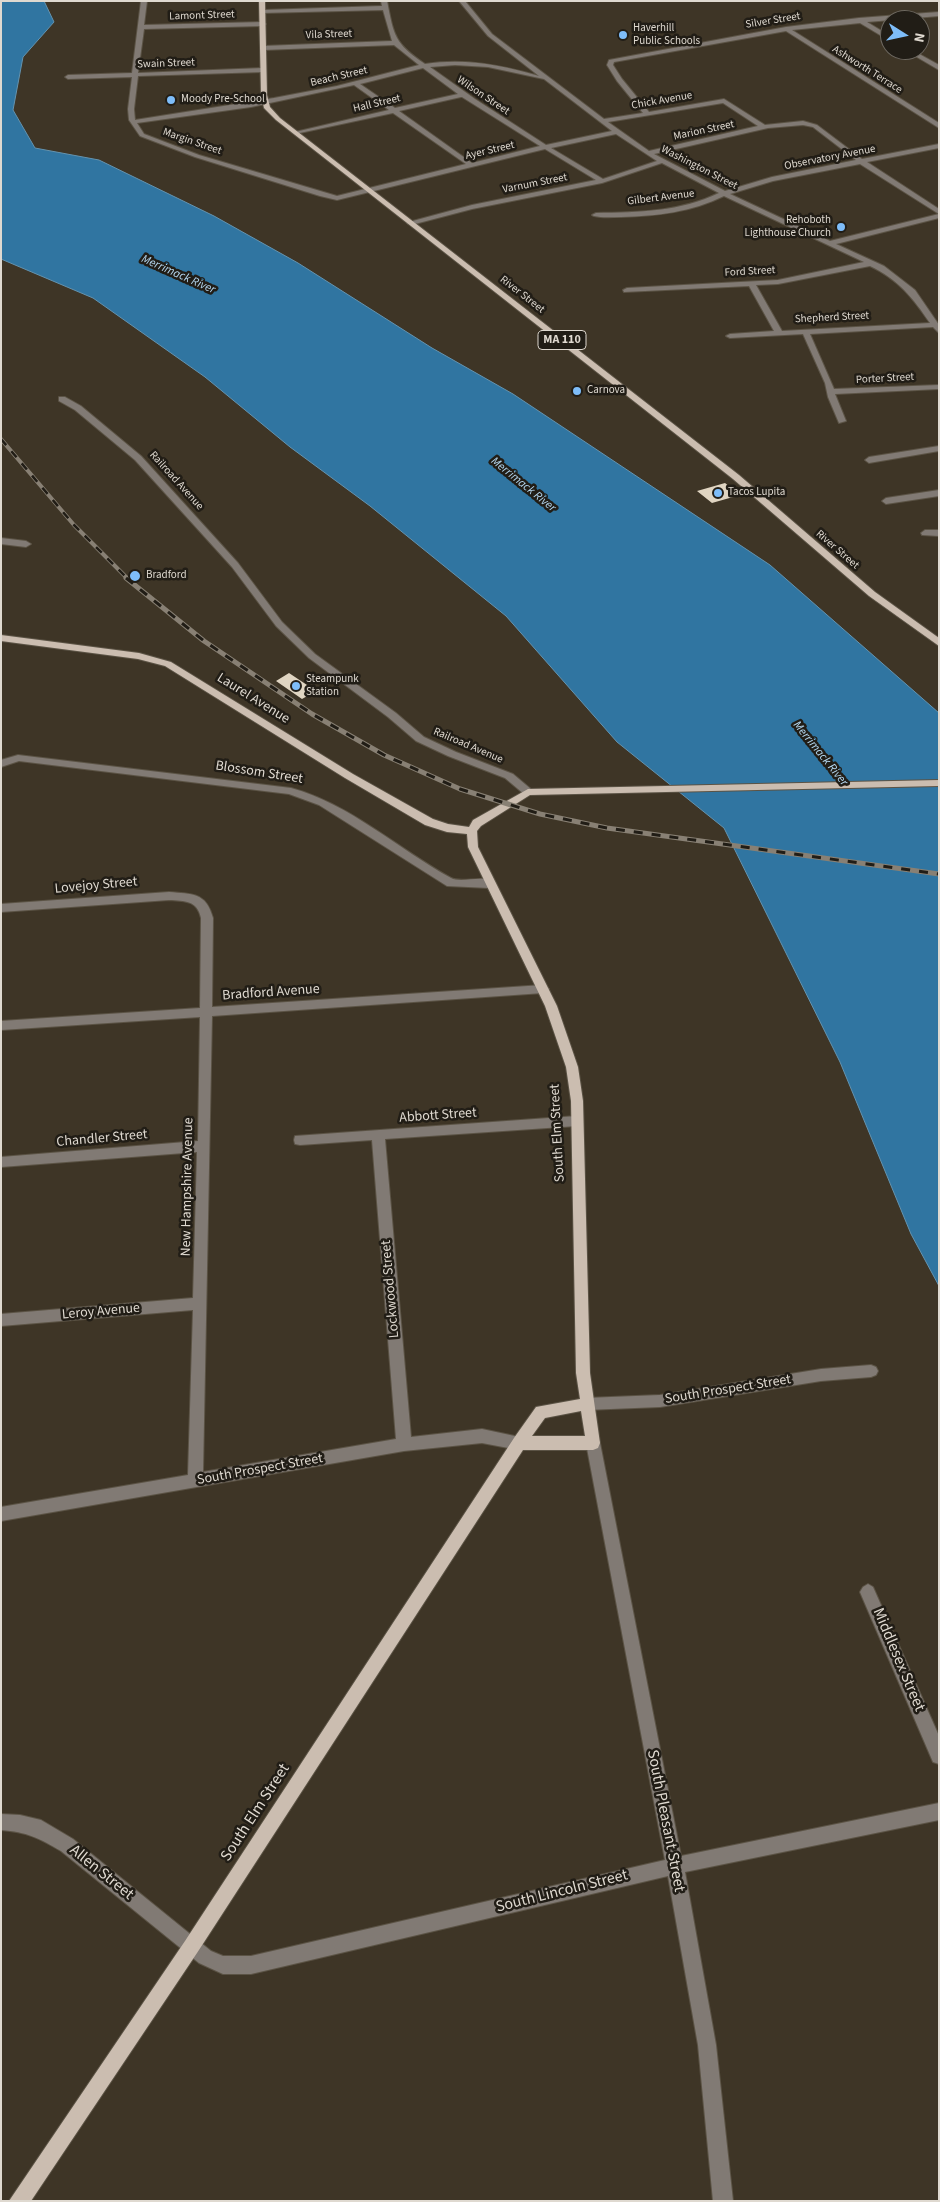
<!DOCTYPE html>
<html>
<head>
<meta charset="utf-8">
<style>
  body { margin:0 }
  #map { position:relative; width:940px; height:2202px; overflow:hidden; background:#3e3526; font-family:"Source Sans 3",sans-serif }
  canvas { display:block }
  .frame { position:absolute; inset:0; border:2px solid #dfd9d0; pointer-events:none }
  .north { position:absolute; left:880px; top:10px; width:50px; height:50px; box-sizing:border-box; background:#211d16; border:1px solid #6d6860; border-radius:50%; rotate:100deg; font-size:14px; font-weight:700; line-height:20px; text-align:center; color:#dfd9d0 }
  .north::after { content:''; display:block; margin:auto; width:18px; height:22px; background:#7ebdf9; clip-path:polygon(50% 0,100% 100%,50% 72%,0 100%) }
</style>
</head>
<body>
<div id="map">
<canvas width="940" height="2202"></canvas>
<div class="frame"></div>
<div class="north">N</div>
</div>
<script>
const ctx = document.querySelector('canvas').getContext('2d');
ctx.lineJoin = 'round';
function paint(path, color) {
  ctx.fillStyle = color;
  ctx.fill(path, 'evenodd');
}
function strokePath(path, color, width, dash) {
  ctx.strokeStyle = color;
  ctx.lineWidth = width;
  ctx.lineCap = dash ? 'butt' : 'round';
  ctx.setLineDash(dash || []);
  ctx.stroke(path);
}
function drawText(font, color, halo, rows, align = 'center') {
  ctx.font = font + ' "Source Sans 3",sans-serif';
  ctx.lineWidth = 5;
  ctx.setLineDash([]);
  ctx.textBaseline = 'middle';
  ctx.strokeStyle = halo;
  ctx.fillStyle = color;
  for (const [text, x, y, turn = 0] of rows) {
    ctx.save();
    ctx.translate(x, y);
    ctx.rotate((+turn || 0) * Math.PI / 180);
    ctx.textAlign = isNaN(turn) ? turn : align;
    if (halo) ctx.strokeText(text, 0, 0);
    ctx.fillText(text, 0, 0);
    ctx.restore();
  }
}
const water = new Path2D(`
  M 1,1 L 44,1 L 54,22 L 23,57 L 13,110 L 35,148 L 99,160 L 214,216 L 298,263 L 432,348 L 513,394 L 770,565 L 939,713 L 939,1286 L 911,1234 L 840,1062 L 724,828 L 617,742 L 506,616 L 370,506 L 290,447 L 205,377 L 93,298 L 1,259 Z`);
const building = new Path2D(`
  M 725,483 L 740,495 L 712,503 L 697,491 Z
  M 289,673 L 316,691 L 302,699 L 276,681 Z`);
const minor = new Path2D(`
  M 141,1 L 147,1 L 144,25 L 263,22 L 266,24 L 263,26 L 144,29 L 138,73 L 263,68 L 266,70 L 263,72 L 138,76 L 134,109 L 135,120 L 274,98 L 337,86 L 419,65 L 394,45 L 263,50 L 260,48 L 263,46 L 392,41 L 383,10 L 261,13 L 263,10 L 382,6 L 381,1 L 387,1 C 394,36 394,43 425,64 C 465,58 501,65 539,76 L 488,36 L 459,1 L 465,1 L 492,34 L 604,119 L 643,113 L 617,81 L 607,65 L 609,60 L 786,27 L 859,18 L 939,12 L 939,16 L 867,22 L 890,36 L 890,41 L 860,23 L 792,30 L 939,123 L 939,128 L 786,31 L 614,62 L 613,65 L 622,79 L 649,112 L 724,99 L 765,125 L 803,121 L 817,125 L 862,159 L 939,144 L 939,148 L 867,162 L 939,209 L 939,218 L 836,244 L 884,266 L 915,290 L 939,325 L 939,333 L 933,327 L 810,334 L 834,389 L 939,385 L 939,389 L 835,394 L 846,421 L 839,423 L 828,397 L 825,383 L 803,334 L 730,338 L 726,336 L 730,334 L 774,331 L 749,286 L 624,292 L 623,290 L 627,288 L 778,280 L 864,262 L 724,196 C 691,212 658,216 621,217 C 612,217 602,218 594,216 L 592,215 L 596,213 C 639,212 680,212 719,193 L 662,163 L 602,183 L 472,209 L 411,225 L 407,223 L 409,222 L 472,205 L 596,180 L 545,149 L 337,200 L 320,196 L 195,157 L 140,136 L 129,120 L 128,109 L 132,77 L 68,79 L 65,77 L 68,75 L 132,73 ZM 455,65 L 488,67 L 544,79 L 612,131 L 546,145 L 475,99 L 430,67 ZM 423,68 L 458,94 L 395,108 L 360,84 ZM 354,85 L 389,110 L 295,132 L 295,134 L 393,113 L 466,164 L 337,196 L 199,155 L 144,134 L 137,123 L 251,107 ZM 461,97 L 462,97 L 540,146 L 472,163 L 399,111 ZM 723,103 L 758,126 L 649,151 L 608,122 ZM 803,125 L 813,127 L 856,160 L 772,177 L 725,191 L 654,154 L 768,128 ZM 616,134 L 657,161 L 603,179 L 551,148 ZM 860,164 L 939,214 L 830,241 L 730,194 L 773,181 ZM 870,266 C 898,279 913,298 930,323 L 782,331 L 756,285 L 778,284 Z
  M 905,50 L 912,50 L 939,65 L 939,70 Z
  M 59,397 L 65,397 L 81,406 L 141,456 L 238,563 L 282,622 L 315,654 L 396,713 L 424,737 L 456,752 L 513,774 L 532,790 L 533,792 L 532,794 L 524,794 L 505,778 L 448,756 L 416,741 L 388,717 L 309,658 L 276,626 L 232,567 L 135,460 L 75,410 L 59,401 Z
  M 939,446 L 939,451 L 869,463 L 865,460 L 869,457 Z
  M 939,490 L 939,496 L 886,504 L 882,501 L 886,498 Z
  M 925,530 L 939,530 L 939,536 L 922,535 L 921,533 Z
  M 1,538 L 26,541 L 31,544 L 26,547 L 1,544 Z
  M 18,755 L 291,788 C 350,804 398,849 451,878 C 462,884 486,873 495,884 L 489,888 L 447,886 L 319,805 L 289,794 L 19,761 L 1,767 L 1,760 Z
  M 169,892 C 192,894 206,892 213,918 L 212,1007 L 543,985 L 549,989 L 543,993 L 212,1016 L 203,1472 L 396,1439 L 372,1140 L 300,1145 L 295,1144 L 294,1140 L 295,1136 L 577,1116 L 581,1117 L 583,1121 L 581,1125 L 577,1126 L 385,1139 L 411,1437 L 482,1429 L 524,1438 L 526,1443 L 524,1448 L 519,1450 L 482,1443 L 404,1451 L 1,1521 L 1,1507 L 188,1475 L 193,1310 L 1,1326 L 1,1314 L 193,1298 L 197,1152 L 1,1167 L 1,1157 L 198,1141 L 200,1017 L 1,1030 L 1,1021 L 200,1008 L 201,918 C 197,900 185,901 169,900 L 1,912 L 1,904 Z
  M 871,1365 L 876,1367 L 878,1371 L 876,1375 L 871,1377 L 821,1381 L 660,1407 L 586,1410 L 581,1409 L 579,1404 L 581,1399 L 586,1398 L 660,1395 L 821,1369 Z
  M 593,1436 L 598,1438 L 600,1443 L 681,1856 L 939,1803 L 939,1820 L 685,1872 L 716,2045 L 733,2201 L 713,2201 L 698,2045 L 668,1876 L 251,1974 L 223,1974 L 199,1963 L 61,1851 C 39,1838 27,1832 1,1830 L 1,1814 L 20,1815 L 41,1820 L 73,1839 L 211,1951 L 223,1956 L 251,1956 L 665,1860 L 586,1443 L 588,1438 Z
  M 868,1584 L 873,1587 L 939,1736 L 939,1764 L 933,1762 L 860,1592 L 863,1587 Z`);
const major = new Path2D(`
  M 259,1 L 265,1 L 267,95 L 270,107 L 280,118 L 739,475 L 875,592 L 939,638 L 939,646 L 869,596 L 733,479 L 276,120 L 264,108 L 261,95 Z
  M 1,635 L 139,653 L 171,662 L 353,774 L 433,819 L 448,824 L 469,827 L 473,820 L 528,789 L 939,780 L 939,786 L 530,795 L 481,826 L 477,831 L 478,847 L 557,1006 L 578,1067 L 583,1101 L 590,1373 L 600,1443 L 598,1448 L 593,1450 L 523,1450 L 197,1953 L 31,2201 L 9,2201 L 185,1941 L 514,1438 L 536,1407 L 580,1399 L 576,1373 L 571,1101 L 566,1067 L 545,1006 L 468,847 L 467,834 L 447,832 L 425,825 L 345,778 L 165,666 L 138,659 L 1,641 ZM 581,1411 L 585,1436 L 532,1436 L 545,1418 Z`);
const railFar1 = new Path2D(`
  M 1,439 L 74,525 L 128,579`);
const rail = new Path2D(`
  M 126,578 L 204,641 L 312,714 L 384,755 L 460,789 L 540,814 L 607,828 L 939,874`);
const markers = [
  [623,35,5,"#7ebdf9"],
  [171,100,5,"#7ebdf9"],
  [841,227,5,"#7ebdf9"],
  [577,391,5,"#7ebdf9"],
  [718,493,5,"#7ebdf9"],
  [135,576,6,"#7ebdf9"],
  [296,686,5,"#7ebdf9"]
];
const farStreetnames = [
  ["Lamont Street",202,16,-2],
  ["Silver Street",773,21,-9],
  ["Vila Street",329,35,-2],
  ["Swain Street",166,64,-2],
  ["Ashworth Terrace",867,70,32],
  ["Beach Street",339,77,-13],
  ["Wilson Street",483,96,34],
  ["Chick Avenue",662,101,-10],
  ["Hall Street",377,104,-13],
  ["Marion Street",704,131,-12],
  ["Margin Street",192,142,19],
  ["Ayer Street",490,151,-13],
  ["Observatory Avenue",830,158,-11],
  ["Washington Street",699,168,27],
  ["Varnum Street",535,184,-11],
  ["Gilbert Avenue",661,198,-7],
  ["Ford Street",750,272,-3],
  ["River Street",522,295,38],
  ["Shepherd Street",832,318,-3],
  ["Porter Street",885,379,-3],
  ["Railroad Avenue",176,481,48],
  ["River Street",837,550,41],
  ["Railroad Avenue",468,746,23]
];
const farPoinames = [
  ["Haverhill",633,29],
  ["Public Schools",633,42],
  ["Moody Pre-School",181,100],
  ["Rehoboth",831,221,"right"],
  ["Lighthouse Church",831,234,"right"],
  ["Carnova",587,391],
  ["Tacos Lupita",728,493],
  ["Bradford",146,576],
  ["Steampunk",306,680],
  ["Station",306,693]
];
const farWaternames = [
  ["Merrimack River",178,275,24],
  ["Merrimack River",523,485,39],
  ["Merrimack River",820,754,51]
];
const shields = [
  [562,340,48]
];
const shieldNames = [
  ["MA 110",562,340]
];
const streetNames = [
  ["Laurel Avenue",253,699,32],
  ["Blossom Street",259,773,9],
  ["Lovejoy Street",96,886,-5],
  ["Bradford Avenue",271,993,-4],
  ["Abbott Street",438,1116,-4],
  ["South Elm Street",558,1133,-93],
  ["Chandler Street",102,1139,-5],
  ["New Hampshire Avenue",188,1187,-89],
  ["Lockwood Street",391,1289,-95],
  ["Leroy Avenue",101,1312,-5],
  ["South Prospect Street",728,1390,-9],
  ["South Prospect Street",260,1470,-10]
];
const nearStreetnames = [
  ["Middlesex Street",898,1660,67],
  ["South Elm Street",256,1813,-57],
  ["South Pleasant Street",665,1821,79],
  ["Allen Street",101,1873,39],
  ["South Lincoln Street",562,1892,-14]
];
paint(water, '#3075a1');
strokePath(water, '#6493af', 1);
paint(building, '#e0d5c2');
strokePath(minor, '#5b5345', 2);
strokePath(major, '#5b5345', 2);
paint(minor, '#817a74');
paint(major, '#cbbdb0');
strokePath(railFar1, '#888074', 4);
strokePath(rail, '#888074', 5);
strokePath(railFar1, '#211d16', 2.5, [8]);
strokePath(rail, '#211d16', 3, [9]);
for (const [x, y, r, color] of markers) {
  const dot = new Path2D();
  dot.arc(x, y, r, 0, 2 * Math.PI);
  ctx.fillStyle = color;
  ctx.fill(dot);
  strokePath(dot, '#211d16', 2);
}
drawText('11px', '#dfd9d0', '#211d16', farStreetnames);
drawText('11px', '#dfd9d0', '#211d16', farPoinames, 'left');
drawText('italic 12px', '#b4d7f0', '#211d16', farWaternames);
for (const [x, y, w] of shields) {
  const box = new Path2D();
  box.roundRect(x - w / 2, y - 9.5, w, 19, 4);
  ctx.fillStyle = '#211d16';
  ctx.fill(box);
  strokePath(box, '#dfd9d0', 1);
}
drawText('bold 12px', '#dfd9d0', null, shieldNames);
drawText('14px', '#dfd9d0', '#211d16', streetNames);
drawText('16px', '#dfd9d0', '#211d16', nearStreetnames);
</script>
</body>
</html>
